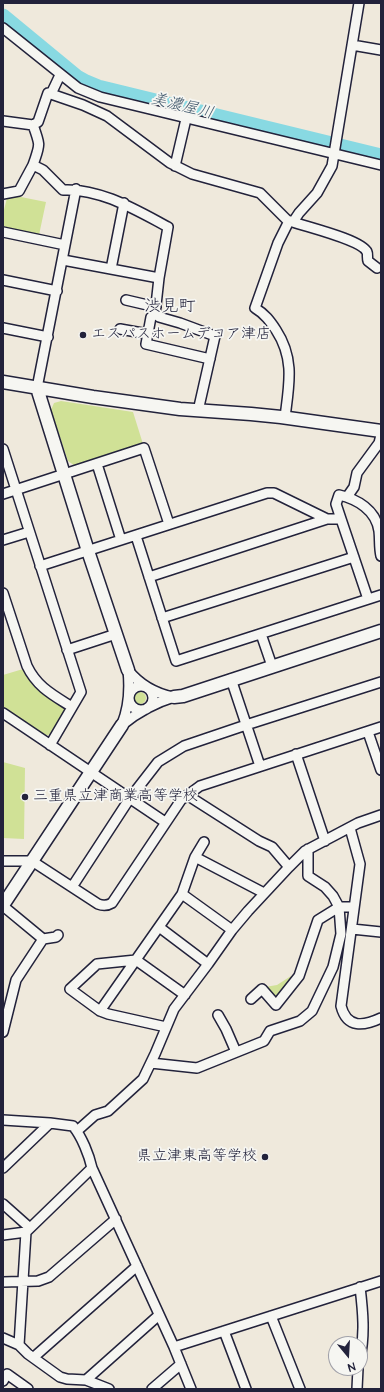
<!DOCTYPE html>
<html>
<head>
<meta charset="utf-8">
<style>
  body { margin:0 }
  #map { position:relative; width:384px; height:1392px; overflow:hidden; background:#efe9dc; font-family:"Architects Daughter",sans-serif }
  canvas { display:block }
  .frame { position:absolute; inset:0; border:4px solid #22223b; pointer-events:none }
  .north { position:absolute; left:328px; top:1336px; width:40px; height:40px; box-sizing:border-box; background:#f6f6f2; border:1px solid #a1a1a9; border-radius:50%; rotate:162deg; font-size:11px; font-weight:700; line-height:16px; text-align:center; color:#22223b }
  .north::after { content:''; display:block; margin:auto; width:14px; height:18px; background:#22223b; clip-path:polygon(50% 0,100% 100%,50% 72%,0 100%) }
</style>
</head>
<body>
<div id="map">
<canvas width="384" height="1392"></canvas>
<div class="frame"></div>
<div class="north">N</div>
</div>
<script>
const ctx = document.querySelector('canvas').getContext('2d');
ctx.lineJoin = 'round';
function paint(path, color) {
  ctx.fillStyle = color;
  ctx.fill(path, 'evenodd');
}
function strokePath(path, color, width, dash) {
  ctx.strokeStyle = color;
  ctx.lineWidth = width;
  ctx.lineCap = dash ? 'butt' : 'round';
  ctx.setLineDash(dash || []);
  ctx.stroke(path);
}
function drawText(font, color, halo, rows, align = 'center') {
  ctx.font = font + ' "Architects Daughter","Klee One",sans-serif';
  ctx.lineWidth = 3.5;
  ctx.setLineDash([]);
  ctx.textBaseline = 'middle';
  ctx.strokeStyle = halo;
  ctx.fillStyle = color;
  for (const [text, x, y, turn = 0] of rows) {
    ctx.save();
    ctx.translate(x, y);
    ctx.rotate((+turn || 0) * Math.PI / 180);
    ctx.textAlign = isNaN(turn) ? turn : align;
    if (halo) ctx.strokeText(text, 0, 0);
    ctx.fillText(text, 0, 0);
    ctx.restore();
  }
}
const green = new Path2D(`
  M 16,196 L 46,202 L 39,235 L 3,228 L 3,214 L 7,198 Z
  M 61,401 L 133,412 L 143,444 L 75,466 L 68,461 L 51,410 L 54,403 Z
  M 23,669 L 35,687 L 63,706 L 65,713 L 52,733 C 49,735 46,736 43,735 C 34,733 9,714 3,707 L 3,675 Z
  M134 698a6 6 0 1 1 12 0a6 6 0 1 1-12 0Z
  M 3,762 L 25,768 L 24,839 L 3,838 Z
  M 291,976 L 292,979 L 276,999 L 265,987 L 277,985 Z`);
const river = new Path2D(`
  M 3,16 L 77,77 L 86,82 L 98,87 L 381,156`);
const street = new Path2D(`
  M 3,28 L 78,88 L 100,97 L 381,165
  M 352,45 L 381,50
  M 51,94 L 83,105 L 107,116 L 170,163 L 192,174 L 260,193 L 287,220 L 293,222 L 299,213 L 317,193 L 332,166 L 359,3
  M 3,121 L 33,125
  M 33,165 C 40,144 41,147 33,125 L 38,122 L 48,93 L 51,94 L 60,75
  M 175,166 L 186,119
  M 3,194 L 19,191 L 33,165 L 43,170 L 63,190 C 100,188 136,210 168,227 L 159,278 L 155,314 L 159,317 L 180,323 L 215,336 L 198,411
  M 293,222 C 307,227 362,240 367,252 C 368,254 367,259 368,261 L 377,268
  M 3,232 L 65,245
  M 63,260 L 159,278
  M 111,269 L 124,203
  M 3,280 L 57,291
  M 126,300 L 156,307
  M 155,314 L 151,317 L 146,344 L 210,359
  M 3,328 L 48,337
  M 120,329 L 148,334
  M 37,388 L 76,189
  M 285,417 C 289,385 295,359 276,330 C 270,321 265,314 255,308 L 278,243 L 289,221
  M 3,449 L 81,692 L 50,745
  M 97,464 L 121,540
  M 3,494 L 144,448 L 169,524
  M 347,497 L 354,487 L 357,473 L 379,443 L 381,435
  M 341,519 L 336,504 L 339,495 C 357,499 376,510 379,531 C 380,539 379,548 381,556
  M 136,536 L 176,661 L 381,595
  M 3,540 L 29,532
  M 40,566 L 267,493 L 274,493 L 327,519
  M 149,577 L 327,519 L 341,519 L 368,599
  M 3,593 L 27,666 C 37,687 53,695 72,707
  M 162,618 L 354,557
  M 261,634 L 272,666
  M 67,650 L 116,634
  M 128,670 C 140,685 154,693 173,697
  M 231,679 L 260,766
  M129 698a12 12 0 1 1 24 0a12 12 0 1 1-24 0Z
  M 3,713 L 165,822
  M 122,724 C 129,707 130,689 128,670
  M 122,725 C 138,712 154,703 174,697
  M 368,732 L 381,770
  M 296,754 L 325,841
  M 187,795 L 259,841 L 272,847 L 289,867
  M 350,828 L 360,864 L 341,1006 C 347,1029 364,1026 381,1018
  M 195,857 L 204,842
  M 3,861 L 32,861 L 98,904 C 103,906 107,906 112,903 L 181,800 L 200,786 L 381,727
  M 72,887 L 130,798 L 158,762 L 184,746 L 246,725 L 381,682
  M 182,894 L 232,930
  M 3,906 L 43,939 L 16,980 L 3,1032
  M 159,927 L 208,964
  M 352,929 L 381,932
  M 43,939 L 56,937 L 58,935
  M 251,999 L 262,989 L 276,1005 L 299,976 L 318,920 L 339,907 L 354,907
  M 100,1011 L 182,894 L 195,857 L 264,893
  M 218,1015 L 226,1029 L 236,1052
  M 166,1027 L 108,1014 L 100,1011 L 70,989 L 97,964 L 136,960 L 185,995
  M 151,1063 L 197,1068 L 264,1041 L 270,1031 L 300,1021 L 312,1011 L 333,967 L 341,934 L 339,907 L 333,896 L 325,887 L 308,876 L 308,849
  M 3,1120 L 50,1123 L 73,1126 C 82,1137 89,1155 92,1168 L 174,1347 L 191,1389
  M 77,1131 L 95,1115 L 108,1111 L 143,1079 L 155,1054 L 174,1009 L 208,964 L 232,930 L 248,911 L 289,867 L 305,851 L 358,823 L 381,815
  M 3,1168 L 50,1123
  M 3,1204 L 30,1228
  M 3,1235 L 26,1232 L 92,1168
  M 3,1282 L 38,1281 L 49,1277 L 116,1219
  M 271,1316 L 300,1389
  M 224,1331 L 246,1389
  M 3,1338 L 19,1345 L 28,1354 L 60,1377 L 67,1379 L 86,1380 L 109,1389
  M 19,1345 L 26,1232
  M 174,1347 L 381,1281
  M 34,1357 L 137,1266
  M 360,1359 C 365,1334 363,1312 360,1287
  M 86,1380 L 159,1315
  M 3,1381 L 7,1374 L 28,1389
  M 152,1389 L 181,1364
  M 357,1389 L 358,1368`);
const secondary = new Path2D(`
  M 3,382 L 93,397 L 180,409 L 251,414 L 281,417 L 381,431
  M 37,388 L 88,551 L 128,670
  M 174,697 L 183,696 L 381,631
  M 3,905 L 122,725`);
const markers = [
  [83,335,4,"#22223b"],
  [25,797,4,"#22223b"],
  [265,1157,4,"#22223b"]
];
const poiNames = [
  ["エスパスホームデコア津店",91,335],
  ["三重県立津商業高等学校",33,797],
  ["県立津東高等学校",257,1157,"right"]
];
const waterNames = [
  ["美濃屋川",182,107,14]
];
const quarterNames = [
  ["渋見町",170,307]
];
paint(green, '#d0e196');
strokePath(river, '#88d9e2', 15);
strokePath(street, '#22223b', 12);
strokePath(secondary, '#22223b', 15);
strokePath(street, '#f6f6f2', 9);
strokePath(secondary, '#f6f6f2', 12);
for (const [x, y, r, color] of markers) {
  const dot = new Path2D();
  dot.arc(x, y, r, 0, 2 * Math.PI);
  ctx.fillStyle = color;
  ctx.fill(dot);
  strokePath(dot, '#f6f6f2', 1.5);
}
drawText('15px', '#22223b', '#f6f6f2', poiNames, 'left');
drawText('italic 16px', '#41596d', '#f6f6f2', waterNames);
drawText('17px', '#22223b', '#f6f6f2', quarterNames);
</script>
</body>
</html>
